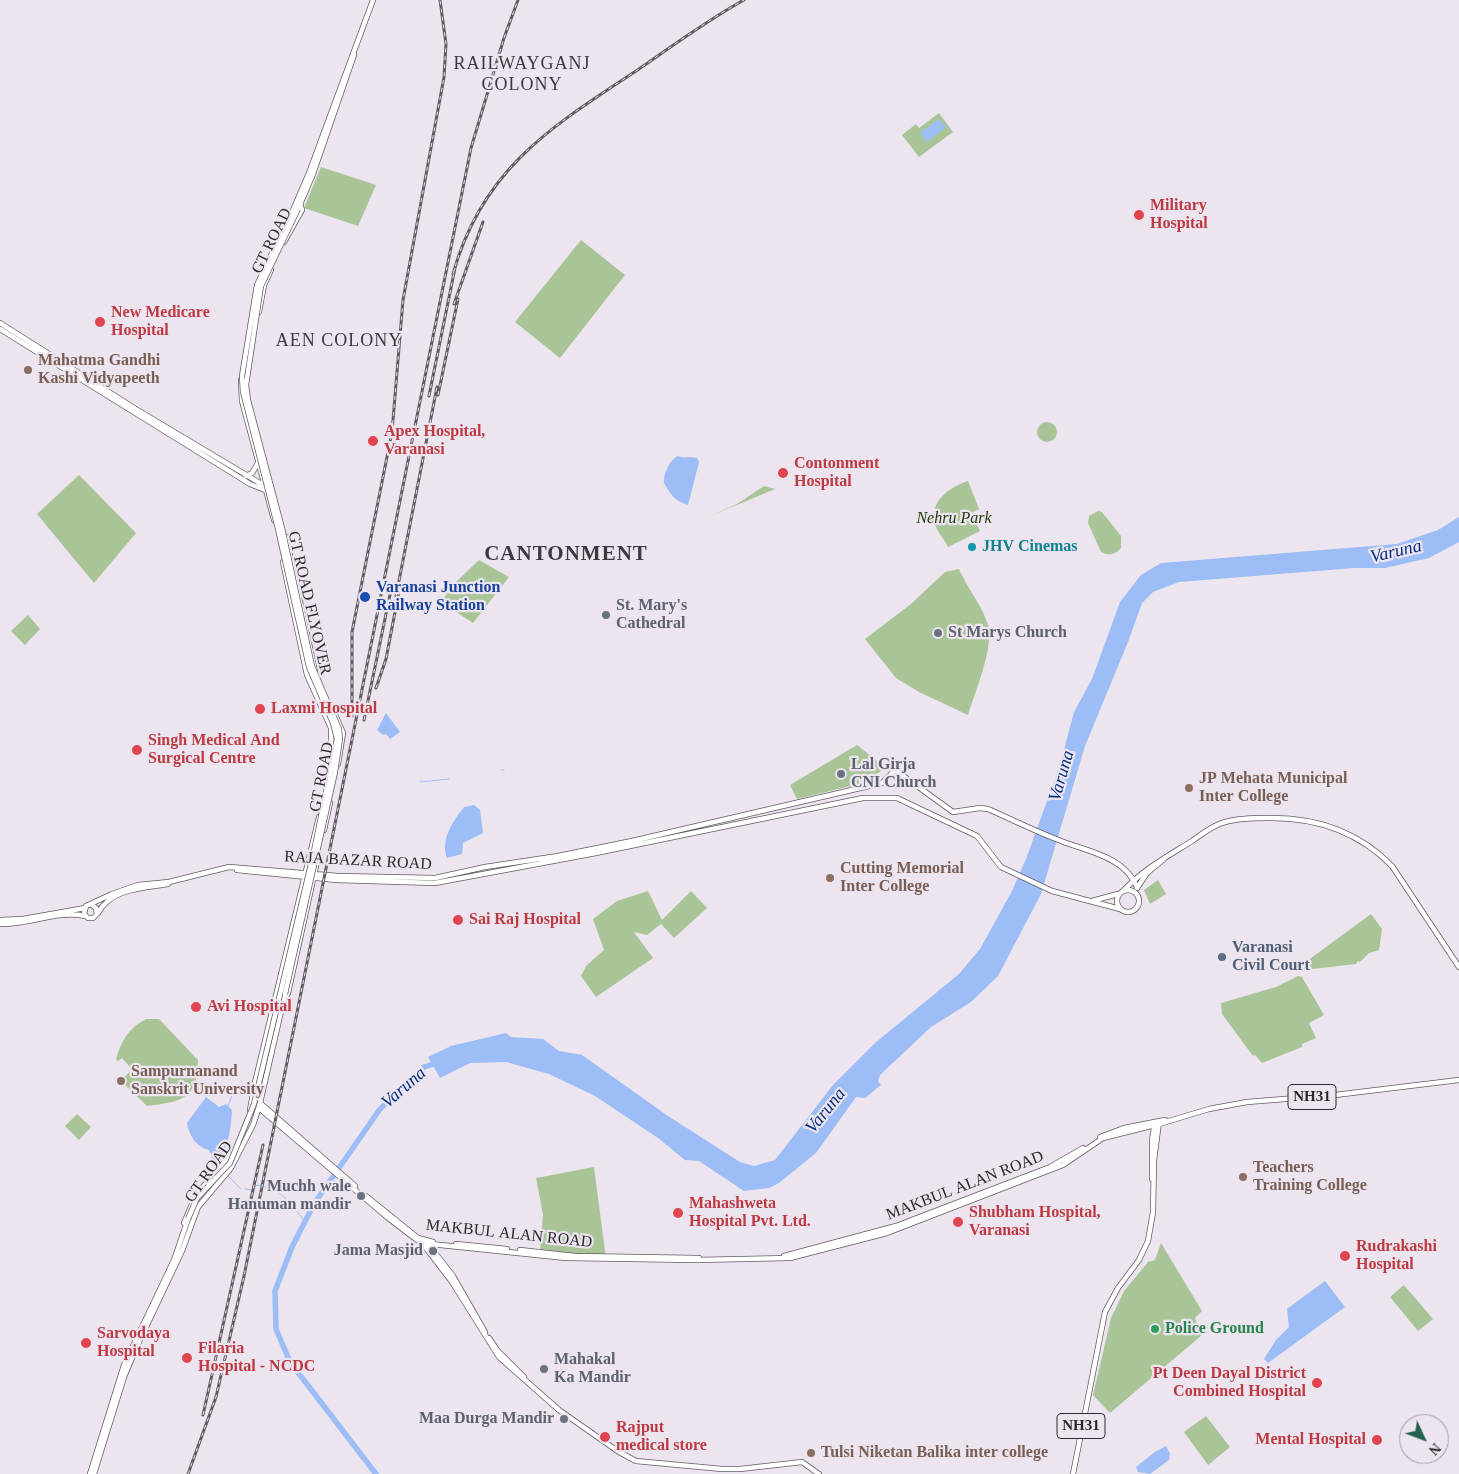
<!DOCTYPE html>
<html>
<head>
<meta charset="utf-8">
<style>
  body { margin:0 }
  #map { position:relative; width:1459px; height:1474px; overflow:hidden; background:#ece4ee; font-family:"Times New Roman",serif }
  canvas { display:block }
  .north { position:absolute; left:1399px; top:1414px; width:50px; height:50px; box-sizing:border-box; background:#ece4ee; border:1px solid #9f99a0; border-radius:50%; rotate:133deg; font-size:14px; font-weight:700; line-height:20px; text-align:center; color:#2c292c }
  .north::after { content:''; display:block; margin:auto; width:18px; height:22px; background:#24634f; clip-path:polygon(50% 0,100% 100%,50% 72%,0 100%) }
</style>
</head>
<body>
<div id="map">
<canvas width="1459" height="1474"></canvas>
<div class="north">N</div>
</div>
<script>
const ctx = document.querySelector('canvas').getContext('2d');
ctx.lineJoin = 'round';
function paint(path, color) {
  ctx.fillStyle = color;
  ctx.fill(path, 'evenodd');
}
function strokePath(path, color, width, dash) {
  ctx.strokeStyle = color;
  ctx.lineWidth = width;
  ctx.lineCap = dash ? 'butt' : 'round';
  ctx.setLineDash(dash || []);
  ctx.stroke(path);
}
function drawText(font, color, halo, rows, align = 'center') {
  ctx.font = font + ' "Times New Roman",serif';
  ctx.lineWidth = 4.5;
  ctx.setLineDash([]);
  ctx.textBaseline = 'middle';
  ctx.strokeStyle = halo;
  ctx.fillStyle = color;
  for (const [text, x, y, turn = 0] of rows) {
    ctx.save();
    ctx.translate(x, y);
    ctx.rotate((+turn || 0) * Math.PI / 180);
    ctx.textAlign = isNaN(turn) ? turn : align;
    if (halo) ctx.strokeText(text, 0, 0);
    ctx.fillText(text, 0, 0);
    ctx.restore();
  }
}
const green = new Path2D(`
  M 939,113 L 953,132 L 919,157 L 902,135 L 916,124 L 919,128 Z
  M 321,167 L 376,185 L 358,226 L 304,208 Z
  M 581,240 L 625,275 L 560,358 L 515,322 Z
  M1037 432a10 10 0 1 1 20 0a10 10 0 1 1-20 0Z
  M 79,475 L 136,533 L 94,583 L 37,514 Z
  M 968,481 L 979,509 L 971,513 L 980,531 L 948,547 C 944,539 934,528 934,519 C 932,499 952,486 968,481 Z
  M 764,486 L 775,489 L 708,517 L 737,504 Z
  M 1098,511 L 1102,512 L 1121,536 L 1121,548 C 1115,555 1109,556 1101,552 L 1088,523 L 1089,516 Z
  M 479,560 L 509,577 L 473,623 L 441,602 L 454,584 Z
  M 959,569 C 967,588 982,605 988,625 C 994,648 975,692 968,715 L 919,692 L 896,678 L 865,639 L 911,604 L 945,572 Z
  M 28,615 L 40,629 L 25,645 L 11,631 Z
  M 857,745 L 886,768 L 859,784 L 797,799 L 790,785 Z
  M 1158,880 L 1166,894 L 1150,904 L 1144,890 Z
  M 648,891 L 662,920 L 691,891 L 707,908 L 674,938 L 661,924 L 647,935 L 634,932 L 653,958 L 596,997 L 581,976 L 586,966 L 604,950 L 593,919 L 617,901 Z
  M 1371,914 L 1382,929 L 1379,950 L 1369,953 L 1360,962 L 1358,961 L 1356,964 L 1304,970 L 1307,961 Z
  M 1298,976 L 1302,977 L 1324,1015 L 1309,1023 L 1316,1038 L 1302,1044 L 1302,1047 L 1262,1063 L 1255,1055 L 1253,1056 L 1222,1014 L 1221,1003 L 1276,987 Z
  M 146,1019 L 159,1019 L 198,1060 C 198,1099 181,1102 147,1106 L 121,1081 L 132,1069 L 122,1058 L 118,1061 L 116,1059 C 122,1040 128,1029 146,1019 Z
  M 77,1114 L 91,1127 L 79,1140 L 65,1126 Z
  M 594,1167 L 606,1259 L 540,1252 L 543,1215 L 536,1178 Z
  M 1161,1243 L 1202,1311 L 1195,1318 L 1202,1335 L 1110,1413 L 1093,1395 L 1111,1318 L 1124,1291 L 1148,1262 L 1155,1260 Z
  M 1404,1285 L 1433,1319 L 1418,1331 L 1390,1297 Z
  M 1206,1416 L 1230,1447 L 1208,1465 L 1184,1432 Z`);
const water = new Path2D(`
  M 939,119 L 946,127 L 927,142 L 920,133 Z
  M 678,456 C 684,459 690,456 697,458 L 699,462 L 688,505 C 675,501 670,494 664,483 C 663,475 670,459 678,456 Z
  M 1459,517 L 1459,542 L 1429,558 L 1385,568 L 1354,568 L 1179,582 L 1153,592 L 1142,603 L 1128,642 L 1085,746 L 1041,894 L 998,976 L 971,1002 L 931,1027 L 880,1075 L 878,1081 L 881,1085 L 865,1098 L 856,1097 L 816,1153 L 779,1183 L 769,1188 L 744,1191 L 699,1161 L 685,1160 L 658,1138 L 595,1096 L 549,1074 L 506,1062 L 470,1063 L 440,1078 L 428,1057 L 451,1046 L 506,1033 L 511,1037 L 543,1039 L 559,1051 L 582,1055 L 668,1116 L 740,1162 L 754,1166 L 775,1160 L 833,1085 L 875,1043 L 959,974 L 980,949 L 1012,891 L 1026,859 L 1060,765 L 1074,712 L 1092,679 L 1120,602 L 1141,575 L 1161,563 L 1397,544 L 1438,530 Z
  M 386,713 L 400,732 L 390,739 L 386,734 L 383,735 L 377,730 Z
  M 474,805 L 480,810 L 483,833 L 463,843 L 462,854 L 447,858 C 440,840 453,821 464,807 Z
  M 206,1097 L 219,1107 L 226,1104 L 232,1110 C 231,1128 229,1150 215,1163 L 209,1150 C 196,1147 189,1135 187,1123 Z
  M 1325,1281 L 1345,1307 L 1268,1363 L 1264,1359 L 1276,1340 L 1289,1327 L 1287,1309 Z
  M 1166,1446 L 1170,1454 L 1169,1460 L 1150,1474 L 1138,1472 L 1136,1467 L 1155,1452 Z`);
const stream = new Path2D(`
  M 501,770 L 504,770
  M 420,782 L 449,779
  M 228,1106 L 233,1093
  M 220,1157 L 220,1165
  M 228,1176 L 241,1189
  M 245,1189 L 252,1190 L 257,1185 C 283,1191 290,1201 305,1222`);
const river = new Path2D(`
  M 376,1474 L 290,1362 L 276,1329 L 275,1291 L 292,1247 L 314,1204 L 380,1109 L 424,1067 L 439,1062`);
const primary = new Path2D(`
  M 284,242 L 302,210 L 300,204
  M 259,312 L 264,285 L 271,270
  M 0,323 L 134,408 L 263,485
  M 0,329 L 250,484 L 265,490
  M 241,380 L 242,401 L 274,520
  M 246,476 L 252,473 L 258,463
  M 286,537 L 315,671
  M 283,562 L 307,675 L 331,728 L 332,756
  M 330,703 L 343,733 L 338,764
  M 324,830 L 330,803
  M 237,870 L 337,880 L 435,883 L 596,853 L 863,798 L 897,798 L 977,836 L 1001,867 L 1052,891 L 1120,909
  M 1137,888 L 1147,873 L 1164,859
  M1117 901a11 11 0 1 1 22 0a11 11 0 1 1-22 0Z
  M 1124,890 C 1144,869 1168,856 1192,841 C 1202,834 1213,825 1225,822 C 1239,818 1253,818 1267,818 C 1315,817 1358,831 1392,866 L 1459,967
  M 1092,901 L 1118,894
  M 92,905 L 96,908 L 97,914 L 93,918 L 88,918 L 84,914 L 86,906 L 112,894 L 138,885 L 169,882 L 229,867 L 338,876 L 435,878 L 485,867 L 558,856 L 632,841 L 882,783 L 895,770 L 953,812 L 980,808 L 988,809 C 1011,819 1033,830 1056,839 C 1084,851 1124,855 1137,887
  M 98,913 C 111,888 144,888 168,884
  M 0,920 L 23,919 L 85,908
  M 0,924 C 29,925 56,910 85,916
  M 284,1000 L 288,993 L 318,857
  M 253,1101 L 252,1095 L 319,817`);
const trunk = new Path2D(`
  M 294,208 L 309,173 L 373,0
  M 298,209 L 313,174 L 354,55
  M 260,1103 L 355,1186
  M 259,1108 L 387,1217 L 421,1243 L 566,1258 L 695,1260 L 790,1258 L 887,1233 L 1063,1165 L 1103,1138 L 1159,1124 L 1209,1109 L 1247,1102 L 1335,1095 L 1459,1080
  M 250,1110 L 252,1099
  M 1100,1137 L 1124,1128 L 1165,1120
  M 1152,1179 L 1152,1140 L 1155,1123
  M 366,1196 L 418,1238 L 433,1242
  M 184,1223 L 196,1195 L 233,1152
  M 422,1243 L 452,1282 L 499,1357 L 559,1410 L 619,1452 L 636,1461 L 722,1469 L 740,1469 L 802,1462 L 819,1474
  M 428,1244 L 453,1276 L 485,1332
  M 456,1244 L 507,1249
  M 520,1250 L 575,1256 L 699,1258
  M 784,1256 L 896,1226 L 1050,1167 L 1083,1148
  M 489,1338 L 497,1350 L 524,1377
  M 90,1474 L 124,1365 L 174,1260 L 188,1219
  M 94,1474 L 124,1377 L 137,1346 L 182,1251 L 198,1207 L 231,1168 L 253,1125 L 260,1103 L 285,994
  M 1073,1474 L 1105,1312 L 1118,1288 L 1139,1260 L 1148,1241 L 1153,1212 L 1154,1160 L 1159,1122`);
const rail = new Path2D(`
  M 453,274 C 482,169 551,127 636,71 C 671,47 706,21 744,0
  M 454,304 L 483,222
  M 438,395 L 458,299
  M 429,396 L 455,268
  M 396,596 L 437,387
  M 376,688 L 386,659 L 399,591
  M 352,716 L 352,632 L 392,432 L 403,300 L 444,77 L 446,44 L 440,0
  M 364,720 L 392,585
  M 203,1415 L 263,1145
  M 188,1474 L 216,1397 L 244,1276 L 471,148 L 504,38 L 518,0`);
const trunkBridge = new Path2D(`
  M 285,994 L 335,772 L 340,739 L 339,729 L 312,666 L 282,528 L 248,400 L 246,385 L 261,286 L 298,209
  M 188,1219 L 197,1198 L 230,1163 L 254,1104 L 314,851 L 337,739 L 333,723 L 309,667 L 278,529 L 243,392 L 242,376 L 257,285 L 294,208`);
const markers = [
  [1139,215,6,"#e0444e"],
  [100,322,6,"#e0444e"],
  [28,370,5,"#8d6e63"],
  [373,441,6,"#e0444e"],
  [783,473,6,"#e0444e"],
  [972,547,5,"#0f9aa8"],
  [365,597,6,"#1a4fb4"],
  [606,615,5,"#6b7280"],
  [938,633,5,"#6b7280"],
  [260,709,6,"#e0444e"],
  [137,750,6,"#e0444e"],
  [841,774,5,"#6b7280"],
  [1189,788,5,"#8d6e63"],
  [830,878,5,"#8d6e63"],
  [458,920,6,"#e0444e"],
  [1222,957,5,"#5c6f8a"],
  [196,1007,6,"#e0444e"],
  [121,1081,5,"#8d6e63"],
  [1243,1177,5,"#8d6e63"],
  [361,1196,5,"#6b7280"],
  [678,1213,6,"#e0444e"],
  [958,1222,6,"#e0444e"],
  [433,1251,5,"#6b7280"],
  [1345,1256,6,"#e0444e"],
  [1155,1329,5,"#2e9e5b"],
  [86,1343,6,"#e0444e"],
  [187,1358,6,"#e0444e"],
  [544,1369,5,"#6b7280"],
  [1317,1383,6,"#e0444e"],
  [564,1419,5,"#6b7280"],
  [605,1437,6,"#e0444e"],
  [1377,1440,6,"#e0444e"],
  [811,1453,5,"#8d6e63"]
];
const shields = [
  [1312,1097,48],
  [1081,1426,48]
];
const shieldNames = [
  ["NH31",1312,1097],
  ["NH31",1081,1426]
];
const healthNames = [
  ["Military",1150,206],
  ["Hospital",1150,224],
  ["New Medicare",111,313],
  ["Hospital",111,331],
  ["Apex Hospital,",384,432],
  ["Varanasi",384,450],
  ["Contonment",794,464],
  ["Hospital",794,482],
  ["Laxmi Hospital",271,709],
  ["Singh Medical And",148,741],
  ["Surgical Centre",148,759],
  ["Sai Raj Hospital",469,920],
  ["Avi Hospital",207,1007],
  ["Mahashweta",689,1204],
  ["Hospital Pvt. Ltd.",689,1222],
  ["Shubham Hospital,",969,1213],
  ["Varanasi",969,1231],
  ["Rudrakashi",1356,1247],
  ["Hospital",1356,1265],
  ["Sarvodaya",97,1334],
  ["Hospital",97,1352],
  ["Filaria",198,1349],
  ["Hospital - NCDC",198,1367],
  ["Pt Deen Dayal District",1306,1374,"right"],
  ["Combined Hospital",1306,1392,"right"],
  ["Rajput",616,1428],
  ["medical store",616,1446],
  ["Mental Hospital",1366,1440,"right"]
];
const streetNames = [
  ["GT ROAD",272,241,-64],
  ["GT ROAD FLYOVER",309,603,77],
  ["GT ROAD",322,777,-79],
  ["RAJA BAZAR ROAD",358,861,3],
  ["GT ROAD",209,1172,-55],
  ["MAKBUL ALAN ROAD",965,1186,-21],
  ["MAKBUL ALAN ROAD",509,1234,6]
];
const educationNames = [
  ["Mahatma Gandhi",38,361],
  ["Kashi Vidyapeeth",38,379],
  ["JP Mehata Municipal",1199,779],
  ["Inter College",1199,797],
  ["Cutting Memorial",840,869],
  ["Inter College",840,887],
  ["Sampurnanand",131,1072],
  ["Sanskrit University",131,1090],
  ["Teachers",1253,1168],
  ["Training College",1253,1186],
  ["Tulsi Niketan Balika inter college",821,1453]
];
const parkNames = [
  ["Nehru Park",954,519]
];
const cultureNames = [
  ["JHV Cinemas",982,547]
];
const transitNames = [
  ["Varanasi Junction",376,588],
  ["Railway Station",376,606]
];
const worshipNames = [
  ["St. Mary's",616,606],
  ["Cathedral",616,624],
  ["St Marys Church",948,633],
  ["Lal Girja",851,765],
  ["CNI Church",851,783],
  ["Muchh wale",351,1187,"right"],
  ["Hanuman mandir",351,1205,"right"],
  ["Jama Masjid",423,1251,"right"],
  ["Mahakal",554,1360],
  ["Ka Mandir",554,1378],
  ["Maa Durga Mandir",554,1419,"right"]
];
const serviceNames = [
  ["Varanasi",1232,948],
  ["Civil Court",1232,966]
];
const leisureNames = [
  ["Police Ground",1165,1329]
];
const neighbourhoodNames = [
  ["RAILWAYGANJ",522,64],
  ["COLONY",522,85],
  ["AEN COLONY",339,341]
];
const waterNames = [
  ["Varuna",1396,552,-13],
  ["Varuna",1062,776,-74],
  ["Varuna",404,1088,-41],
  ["Varuna",826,1111,-51]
];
const districtNames = [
  ["CANTONMENT",566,555]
];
paint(green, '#a9c597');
paint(water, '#9cbdf5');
strokePath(stream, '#9cbdf5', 1);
strokePath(river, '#9cbdf5', 5.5);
strokePath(primary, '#625b63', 6);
strokePath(trunk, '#625b63', 6);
strokePath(primary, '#fff', 4.5);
strokePath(trunk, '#fff', 4.5);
strokePath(rail, '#605c61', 3);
strokePath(rail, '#ece4ee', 1, [4]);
strokePath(trunkBridge, '#625b63', 6, []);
strokePath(trunkBridge, '#fff', 4.5);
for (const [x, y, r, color] of markers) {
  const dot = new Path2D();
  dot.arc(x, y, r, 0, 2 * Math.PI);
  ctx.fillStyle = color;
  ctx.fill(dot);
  strokePath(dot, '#ece4ee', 2);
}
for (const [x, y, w] of shields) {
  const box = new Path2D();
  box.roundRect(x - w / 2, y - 12.5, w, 25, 4);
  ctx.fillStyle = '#ece4ee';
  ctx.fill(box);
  strokePath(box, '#2c292c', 1);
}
drawText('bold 15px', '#2c292c', null, shieldNames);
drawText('bold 16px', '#be3a42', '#ece4ee', healthNames, 'left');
drawText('16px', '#2c292c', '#ece4ee', streetNames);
drawText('bold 16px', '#785e54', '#ece4ee', educationNames, 'left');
drawText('italic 16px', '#213c07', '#ece4ee', parkNames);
drawText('bold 16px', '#0d838f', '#ece4ee', cultureNames, 'left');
drawText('bold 16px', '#164399', '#ece4ee', transitNames, 'left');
drawText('bold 16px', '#5b616d', '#ece4ee', worshipNames, 'left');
drawText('bold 16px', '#4e5e75', '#ece4ee', serviceNames, 'left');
drawText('bold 16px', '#27864d', '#ece4ee', leisureNames, 'left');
ctx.letterSpacing = '1px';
drawText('18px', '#3e373f', '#ece4ee', neighbourhoodNames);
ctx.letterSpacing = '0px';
drawText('italic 18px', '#043180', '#ece4ee', waterNames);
ctx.letterSpacing = '1px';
drawText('bold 21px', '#3e373f', '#ece4ee', districtNames);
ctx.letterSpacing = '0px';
</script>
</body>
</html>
